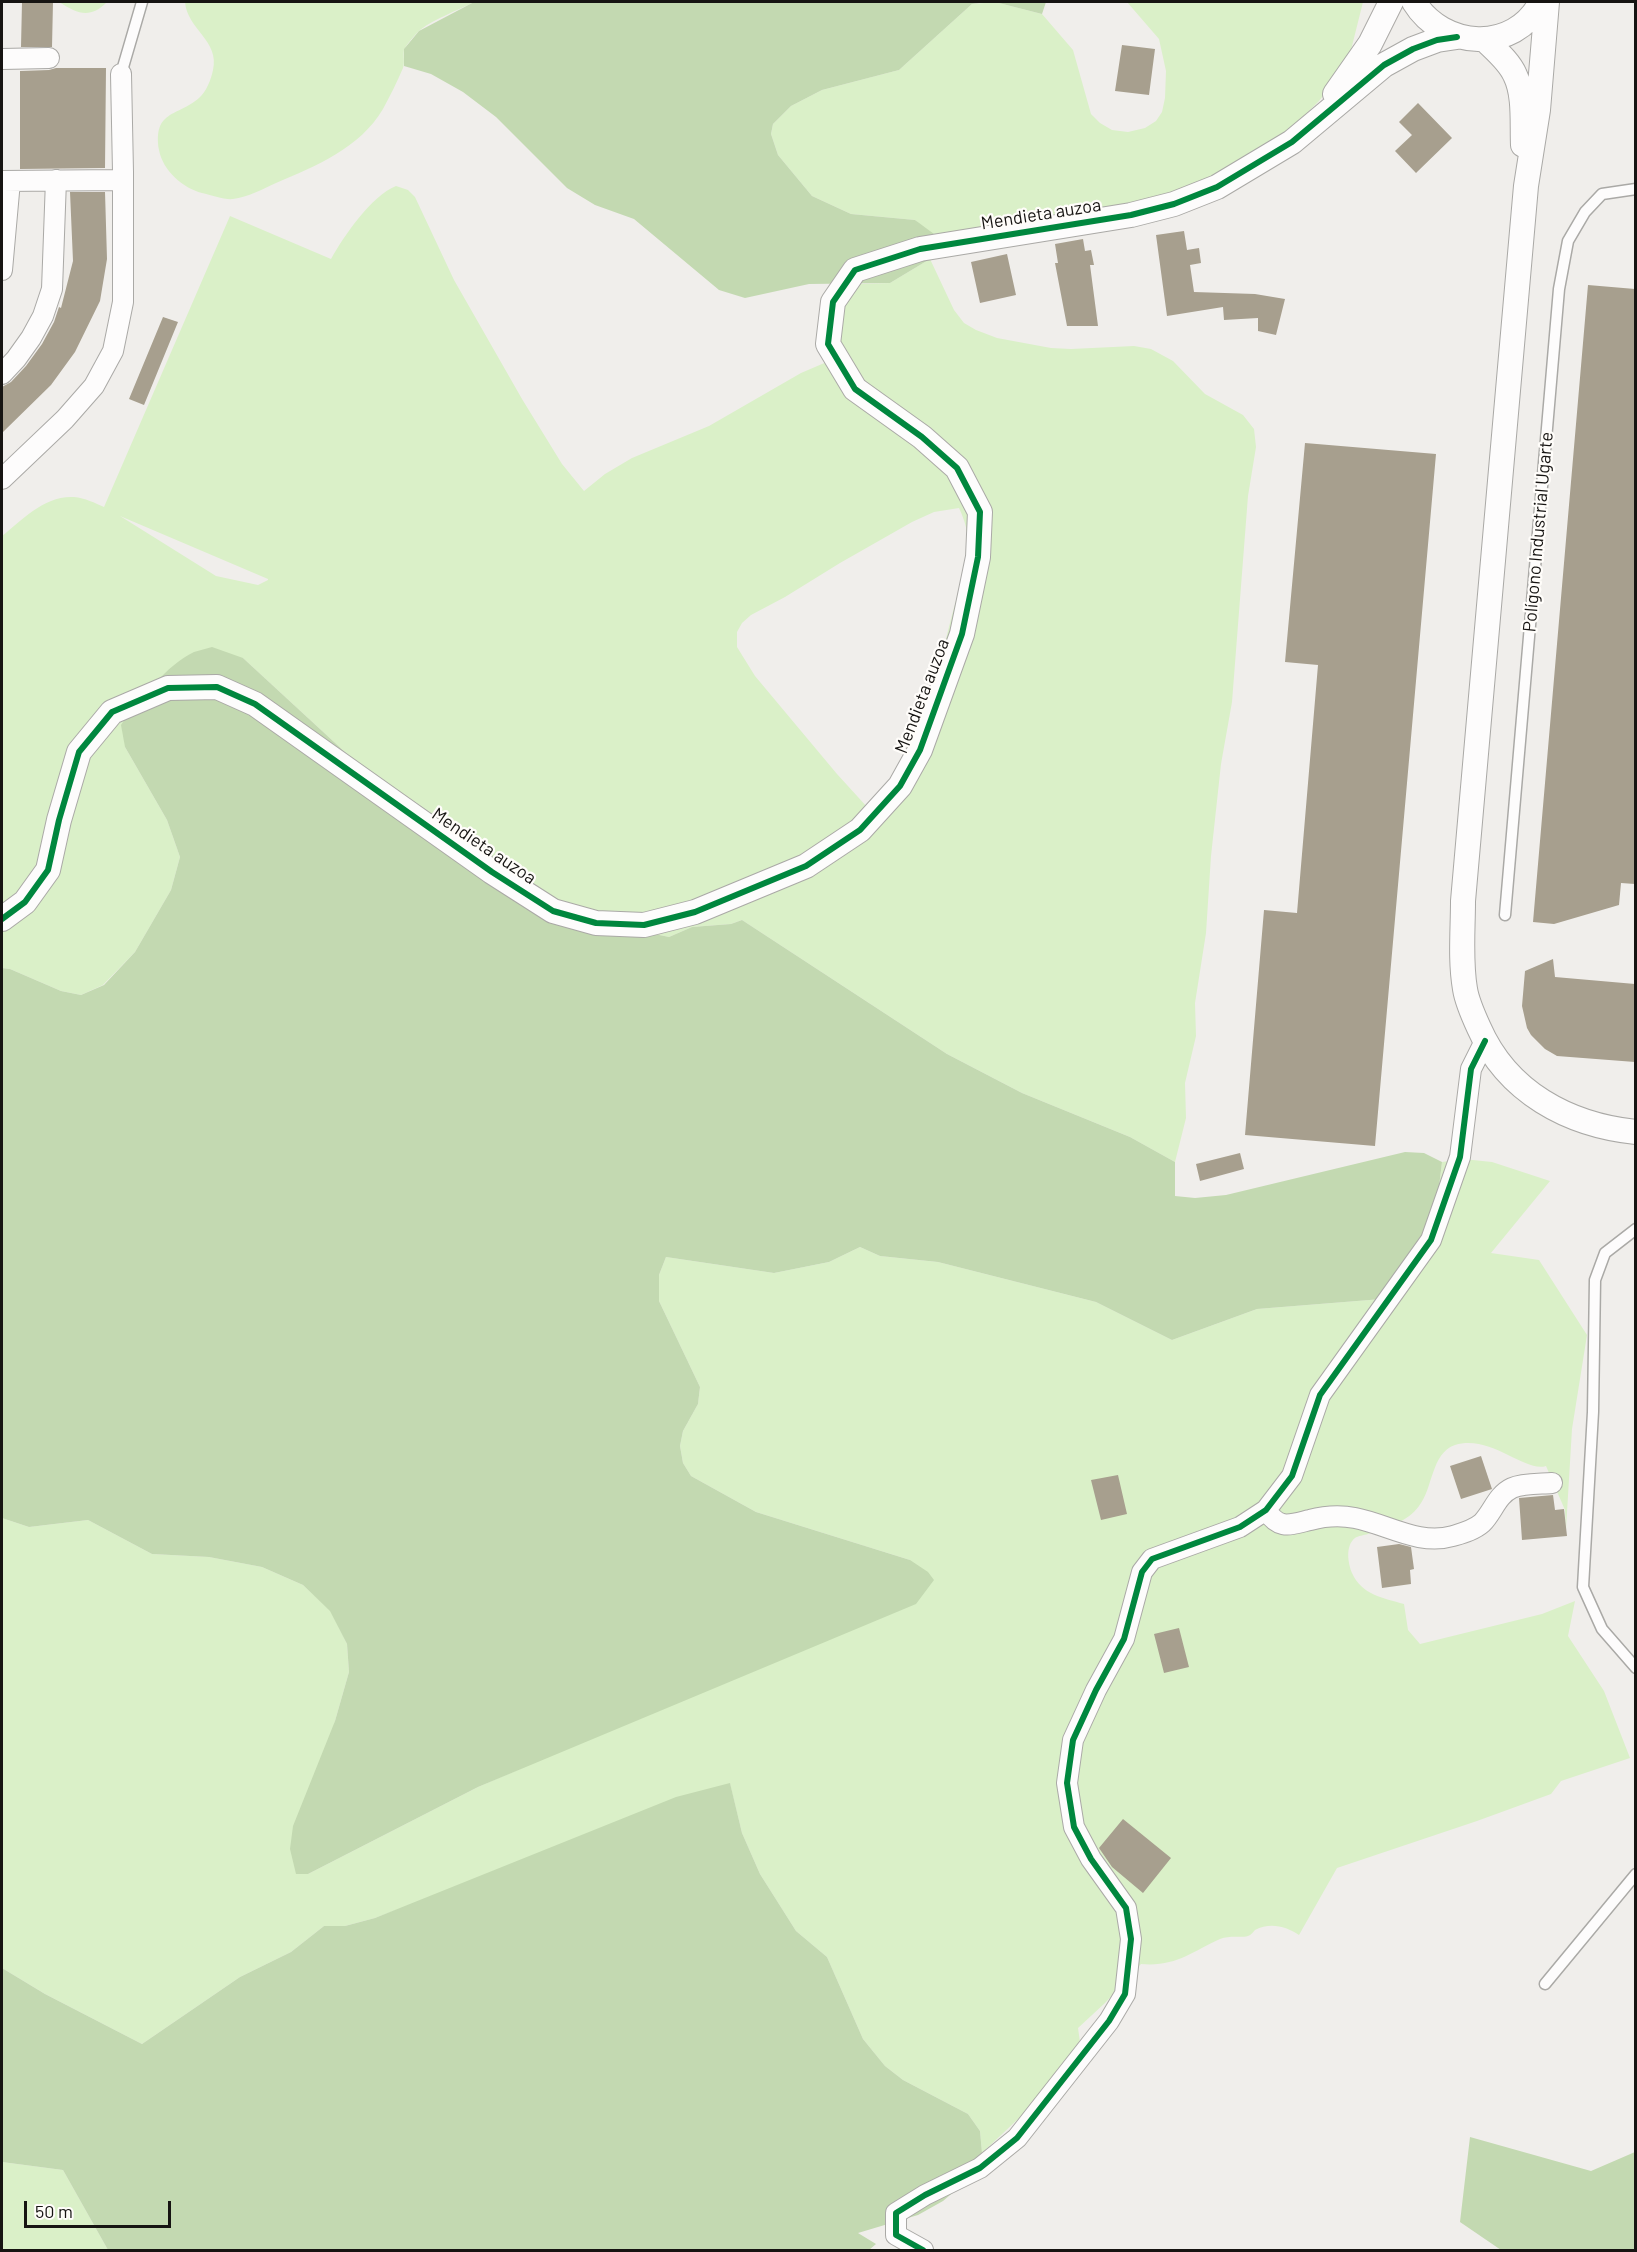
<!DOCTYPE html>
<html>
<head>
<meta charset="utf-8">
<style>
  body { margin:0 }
  #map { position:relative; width:1637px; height:2252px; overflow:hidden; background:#f0eeeb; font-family:Barlow,sans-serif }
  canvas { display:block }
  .frame { position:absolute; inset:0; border:3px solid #161412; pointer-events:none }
  .scale { position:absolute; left:24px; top:2201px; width:147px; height:27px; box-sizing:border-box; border:3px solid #161412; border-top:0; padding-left:8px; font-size:18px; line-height:21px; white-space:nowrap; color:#161412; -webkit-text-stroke:4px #fffdfa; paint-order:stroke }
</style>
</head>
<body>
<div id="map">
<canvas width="1637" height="2252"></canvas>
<div class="frame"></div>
<div class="scale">50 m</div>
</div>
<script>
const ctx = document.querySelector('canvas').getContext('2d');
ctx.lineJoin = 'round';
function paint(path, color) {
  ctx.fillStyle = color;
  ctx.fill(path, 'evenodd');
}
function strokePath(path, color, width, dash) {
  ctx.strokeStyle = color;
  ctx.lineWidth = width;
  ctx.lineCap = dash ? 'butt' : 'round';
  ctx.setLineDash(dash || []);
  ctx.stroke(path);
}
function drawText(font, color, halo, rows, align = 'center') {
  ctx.font = font + ' Barlow,sans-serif';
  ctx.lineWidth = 4.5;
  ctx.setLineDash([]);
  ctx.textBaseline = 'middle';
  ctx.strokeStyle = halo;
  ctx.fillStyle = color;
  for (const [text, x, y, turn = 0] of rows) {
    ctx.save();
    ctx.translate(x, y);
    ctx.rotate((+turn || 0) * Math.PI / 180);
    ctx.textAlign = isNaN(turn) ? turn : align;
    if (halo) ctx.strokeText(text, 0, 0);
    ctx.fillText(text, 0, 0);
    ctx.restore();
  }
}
const green = new Path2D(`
  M 59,2 L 107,2 C 90,19 78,14 59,2 Z
  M 185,2 L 474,2 C 459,10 429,21 418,32 C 414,36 406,45 404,50 C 403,56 405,62 403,68 C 397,82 390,96 383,109 C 360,148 316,166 276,183 C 263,189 248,197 233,199 C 225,200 211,195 202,193 C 183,188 163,171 159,150 C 153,110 177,117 199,98 C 206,92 211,80 213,70 C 220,41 187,29 185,2 Z
  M 995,2 L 1042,14 L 1073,50 L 1091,114 L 1100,123 L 1112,130 L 1128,132 L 1145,128 L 1156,121 L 1162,112 L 1165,98 L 1166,71 L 1159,39 L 1127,2 L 1363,2 L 1350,54 L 1339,75 L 1319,101 L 1286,134 L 1179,198 L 938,243 L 915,220 L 851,214 L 812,196 L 778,155 L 771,134 L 773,124 L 791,106 L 822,90 L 899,70 L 972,4 Z
  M 396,186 L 408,190 L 415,197 L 454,280 L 522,399 L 562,464 L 584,491 L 605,474 L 632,458 L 709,426 L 801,373 L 829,361 L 834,285 L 890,283 L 930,259 L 954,310 L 964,323 L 976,330 L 997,338 L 1051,348 L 1071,349 L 1134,346 L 1151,349 L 1173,361 L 1205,394 L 1243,415 L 1254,429 L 1256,447 L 1248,496 L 1232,702 L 1221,764 L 1211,856 L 1206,933 L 1195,1003 L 1196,1036 L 1185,1083 L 1186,1118 L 1175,1162 L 1130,1137 L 1022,1093 L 947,1054 L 742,920 L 731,924 L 692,927 L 669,937 L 640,931 L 556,904 L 477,843 L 359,765 L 243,658 L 125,747 L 167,820 L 180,857 L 171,890 L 135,952 L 103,985 L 81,995 L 61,991 L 10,969 L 2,968 L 2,536 C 22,520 45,495 74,497 C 85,498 95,503 104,507 L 230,216 L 331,259 C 344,236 371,196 396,186 ZM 959,508 C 965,521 969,533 967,548 C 965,572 957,596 951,619 C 938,671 913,777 868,808 L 837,774 L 755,676 L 737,647 L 737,632 L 742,623 L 751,615 L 785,597 L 840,563 L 912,522 L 934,512 ZM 120,516 L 268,579 L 268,580 L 258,585 L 216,576 Z
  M 1463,1159 L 1492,1162 L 1550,1181 L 1491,1253 L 1539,1260 L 1587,1335 L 1572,1429 L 1566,1529 L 1565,1510 L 1546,1466 C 1525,1473 1491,1434 1455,1445 C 1431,1453 1433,1489 1419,1506 C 1407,1523 1386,1527 1368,1534 C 1364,1535 1358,1536 1355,1538 C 1345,1546 1348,1563 1352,1573 C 1362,1595 1383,1598 1404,1604 L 1408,1630 L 1420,1644 L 1542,1614 L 1575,1601 L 1568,1636 L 1604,1691 L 1630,1758 L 1561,1781 L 1551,1794 L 1477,1821 L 1337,1868 L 1299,1935 C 1286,1926 1270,1922 1255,1930 C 1253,1932 1251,1935 1248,1936 C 1241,1938 1230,1935 1220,1939 C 1191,1952 1176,1967 1141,1964 L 1105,2003 L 1078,2028 L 1080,2042 L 1034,2104 L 982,2153 L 980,2131 L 968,2114 L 903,2080 L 885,2066 L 863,2039 L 827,1957 L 796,1931 L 760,1874 L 742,1833 L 730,1784 L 375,1918 L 345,1926 L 324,1926 L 291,1952 L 240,1977 L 142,2044 L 45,1994 L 2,1968 L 2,1518 L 29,1527 L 88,1520 L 152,1554 L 209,1557 L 262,1567 L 303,1585 L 331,1611 L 347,1644 L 349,1672 L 335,1721 L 308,1874 L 478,1787 L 552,1755 L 910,1560 L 756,1512 L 691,1476 L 683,1463 L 680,1446 L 683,1431 L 698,1404 L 700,1387 L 659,1301 L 659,1275 L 666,1257 L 774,1273 L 829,1262 L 860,1247 L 880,1256 L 938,1262 L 1096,1302 L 1172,1340 L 1257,1309 L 1382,1299 L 1435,1220 L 1442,1162 Z
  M 2,2162 L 63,2170 L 108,2250 L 2,2250 Z`);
const forest = new Path2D(`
  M 474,2 L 542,2 L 552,3 L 560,2 L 988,2 L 972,4 L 899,70 L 822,90 L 791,106 L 773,124 L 771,134 L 778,155 L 812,196 L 851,214 L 915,220 L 934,234 L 938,243 L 930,259 L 890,283 L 809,284 L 745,298 L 719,290 L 634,219 L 595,205 L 567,188 L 496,117 L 463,92 L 431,74 L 404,66 L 404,49 L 419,31 Z
  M 995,2 L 1046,2 L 1042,14 Z
  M 212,647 L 243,658 L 359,765 L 477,843 L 556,904 L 640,931 L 669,937 L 692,927 L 731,924 L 742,920 L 947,1054 L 1022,1093 L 1130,1137 L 1175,1162 L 1175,1196 L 1195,1198 L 1226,1195 L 1405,1152 L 1424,1153 L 1442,1162 L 1435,1220 L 1382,1299 L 1257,1309 L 1172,1340 L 1096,1302 L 938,1262 L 880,1256 L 860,1247 L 829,1262 L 774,1273 L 666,1257 L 659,1275 L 659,1301 L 700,1387 L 698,1404 L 683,1431 L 680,1446 L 683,1463 L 691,1476 L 756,1512 L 910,1560 L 928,1572 L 934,1580 L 916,1604 L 478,1787 L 308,1874 L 296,1874 L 290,1849 L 293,1826 L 335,1721 L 349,1672 L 347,1644 L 330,1611 L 303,1585 L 262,1567 L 209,1557 L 152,1554 L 88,1520 L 29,1527 L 2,1518 L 2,968 L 10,969 L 61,991 L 81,995 L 104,985 L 135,952 L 171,890 L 180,857 L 167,820 L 125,747 L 121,725 C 136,703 169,663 194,652 C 200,650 206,649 212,647 Z
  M 730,1783 L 742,1833 L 760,1874 L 796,1931 L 827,1957 L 863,2039 L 885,2066 L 903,2080 L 968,2114 L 980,2131 L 982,2153 L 969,2179 L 943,2201 L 918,2215 L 858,2233 L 876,2244 L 869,2250 L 108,2250 L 63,2170 L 2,2162 L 2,1968 L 45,1994 L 142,2044 L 240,1977 L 291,1952 L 324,1926 L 345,1926 L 375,1918 L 676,1797 Z
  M 1470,2137 L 1591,2171 L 1635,2152 L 1635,2250 L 1501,2250 L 1460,2222 Z`);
const building = new Path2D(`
  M 22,2 L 53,2 L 52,47 L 21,47 Z
  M 1122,45 L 1155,49 L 1149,95 L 1115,91 Z
  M 56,68 L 106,68 L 105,168 L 20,169 L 20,71 L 49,70 Z
  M 1418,103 L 1452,138 L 1416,173 L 1395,151 L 1412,135 L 1399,122 Z
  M 70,192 L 105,192 L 107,259 L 100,301 L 75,352 L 51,385 L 2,433 L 2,387 L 11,382 L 26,366 L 42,344 L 54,322 L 59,307 L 61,308 L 73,261 Z
  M 1184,231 L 1187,250 L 1199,248 L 1201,263 L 1190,265 L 1194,292 L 1255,294 L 1285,299 L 1276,335 L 1258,331 L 1258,318 L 1224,320 L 1223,307 L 1167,316 L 1156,235 Z
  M 1083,239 L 1085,251 L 1091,250 L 1094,265 L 1090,265 L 1098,326 L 1067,326 L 1055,263 L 1058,263 L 1055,244 Z
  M 1007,254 L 1016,295 L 980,303 L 971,262 Z
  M 1588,285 L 1635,289 L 1635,884 L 1621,883 L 1619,905 L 1554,924 L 1533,922 Z
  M 163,317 L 178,322 L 144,405 L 129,399 Z
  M 1305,443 L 1436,454 L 1375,1146 L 1245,1135 L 1264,910 L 1297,913 L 1318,665 L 1285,662 Z
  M 1553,959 L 1555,977 L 1635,984 L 1635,1062 L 1557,1056 L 1545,1049 L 1531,1035 L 1527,1028 L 1522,1006 L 1525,971 Z
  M 1240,1153 L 1244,1169 L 1200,1181 L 1196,1164 Z
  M 1481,1456 L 1492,1489 L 1461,1499 L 1450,1466 Z
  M 1118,1475 L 1127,1514 L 1101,1520 L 1091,1480 Z
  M 1553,1495 L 1555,1510 L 1564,1509 L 1567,1536 L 1522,1540 L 1519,1498 Z
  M 1399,1544 L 1411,1547 L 1414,1569 L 1410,1570 L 1411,1584 L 1382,1588 L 1377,1547 Z
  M 1179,1628 L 1189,1667 L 1164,1673 L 1154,1634 Z
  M 1123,1819 L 1171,1858 L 1143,1893 L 1112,1867 L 1099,1848 Z`);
const service = new Path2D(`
  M 121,74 L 142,2
  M 1505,915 L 1559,289 L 1568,241 L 1585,212 L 1602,194 L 1636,189
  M 1636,1229 L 1605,1253 L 1595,1280 L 1593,1412 L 1583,1587 L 1602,1629 L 1636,1668
  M 1545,1984 L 1636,1874`);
const minor = new Path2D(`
  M 2,59 L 49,58
  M 2,181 L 123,180
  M 2,270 L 10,181
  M 2,374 L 16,359 L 31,338 L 43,316 L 52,289 L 56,180
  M 2,479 L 65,419 L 94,386 L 113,351 L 123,302 L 123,172 L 121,74
  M 1266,1510 C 1279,1530 1289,1525 1310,1520 C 1325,1516 1340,1515 1355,1518 C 1387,1524 1419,1546 1453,1536 C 1463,1533 1474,1530 1482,1523 C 1493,1512 1497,1495 1512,1488 C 1523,1483 1540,1484 1552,1483
  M 923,2250 L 896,2235 L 896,2213 L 925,2195 L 980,2168 L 1017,2138 L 1109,2021 L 1125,1994 L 1131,1939 L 1126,1908 L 1091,1859 L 1074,1827 L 1067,1783 L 1073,1740 L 1096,1690 L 1124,1639 L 1142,1572 L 1152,1559 L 1240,1527 L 1266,1510 L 1292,1476 L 1320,1395 L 1431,1240 L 1460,1157 L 1471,1069 L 1485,1041`);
const tertiary = new Path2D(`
  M 1414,2 C 1443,49 1514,54 1541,2
  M 1547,2 L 1538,110 L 1526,186 L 1463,901 C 1463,930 1460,960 1465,989 C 1467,1002 1473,1015 1479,1028 C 1507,1092 1568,1125 1636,1132
  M 1484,39 C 1495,50 1509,61 1515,75 C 1525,95 1522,123 1523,145
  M 1335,94 L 1370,44 L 1391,2
  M 2,919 L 25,902 L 48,870 L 59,820 L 79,752 L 112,712 L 168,688 L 217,687 L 255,704 L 492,872 L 553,911 L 596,923 L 644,925 L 695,912 L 806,866 L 860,830 L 900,786 L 920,750 L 962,634 L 978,557 L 980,512 L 957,468 L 922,437 L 855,389 L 828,344 L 833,302 L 855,270 L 920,249 L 1131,215 L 1174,204 L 1217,187 L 1292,142 L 1384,65 L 1413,49 L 1437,40 L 1457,37`);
const cycleway = new Path2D(`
  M 2,919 L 25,902 L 48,870 L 59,820 L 79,752 L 112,712 L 168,688 L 217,687 L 255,704 L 492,872 L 553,911 L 596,923 L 644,925 L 695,912 L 806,866 L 860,830 L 900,786 L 920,750 L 962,634 L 978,557 L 980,512 L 957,468 L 922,437 L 855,389 L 828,344 L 833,302 L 855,270 L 920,249 L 1131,215 L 1174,204 L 1217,187 L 1292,142 L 1384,65 L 1413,49 L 1437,40 L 1457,37
  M 923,2250 L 896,2235 L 896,2213 L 925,2195 L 980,2168 L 1017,2138 L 1109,2021 L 1125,1994 L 1131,1939 L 1126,1908 L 1091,1859 L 1074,1827 L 1067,1783 L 1073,1740 L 1096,1690 L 1124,1639 L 1142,1572 L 1152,1559 L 1240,1527 L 1266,1510 L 1292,1476 L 1320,1395 L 1431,1240 L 1460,1157 L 1471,1069 L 1485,1041`);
const streetNames = [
  ["Mendieta auzoa",1041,214,-9],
  ["Polígono Industrial Ugarte",1538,532,-85],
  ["Mendieta auzoa",922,696,-69],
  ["Mendieta auzoa",484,846,34]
];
paint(green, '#daf0c8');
paint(forest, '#c3d9b1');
paint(building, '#a79f8e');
strokePath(service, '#aaa9a6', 13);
strokePath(minor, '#aaa9a6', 22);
strokePath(tertiary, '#aaa9a6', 26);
strokePath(service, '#fdfcfc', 10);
strokePath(minor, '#fdfcfc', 20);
strokePath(tertiary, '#fdfcfc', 24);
strokePath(cycleway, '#00873e', 6);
drawText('18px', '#161412', '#fffdfa', streetNames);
</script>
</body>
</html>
